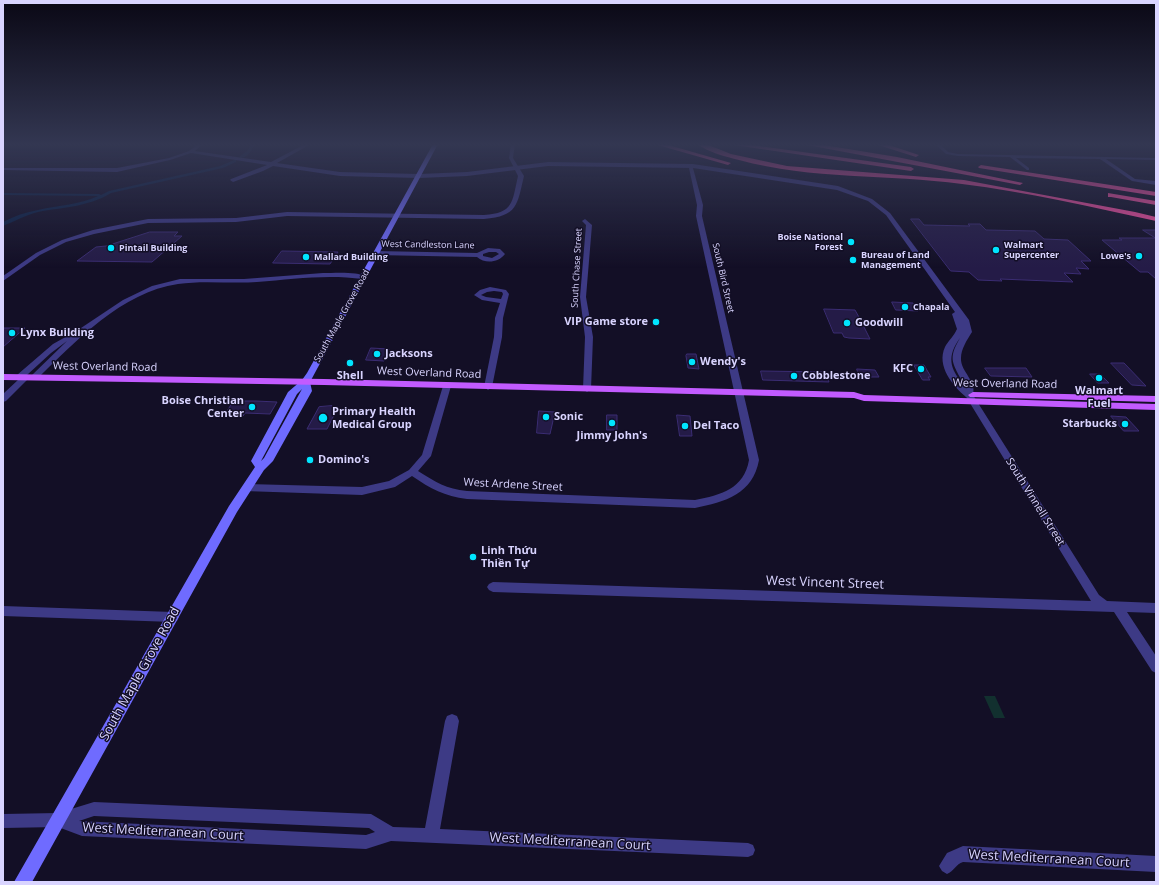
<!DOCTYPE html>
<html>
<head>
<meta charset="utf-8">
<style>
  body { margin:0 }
  #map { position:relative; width:1159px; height:885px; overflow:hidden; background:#130f26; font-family:"Open Sans",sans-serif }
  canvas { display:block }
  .frame { position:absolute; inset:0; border:4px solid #d9d4ff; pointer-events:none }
</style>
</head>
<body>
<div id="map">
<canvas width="1159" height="885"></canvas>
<div class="frame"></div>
</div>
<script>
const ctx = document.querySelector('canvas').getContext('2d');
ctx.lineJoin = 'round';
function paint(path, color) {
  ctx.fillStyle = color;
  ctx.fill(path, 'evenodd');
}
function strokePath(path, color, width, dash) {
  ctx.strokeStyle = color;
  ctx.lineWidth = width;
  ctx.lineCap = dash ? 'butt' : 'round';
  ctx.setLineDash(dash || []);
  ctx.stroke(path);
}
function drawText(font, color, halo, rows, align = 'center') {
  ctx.font = font + ' "Open Sans",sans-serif';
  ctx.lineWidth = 3;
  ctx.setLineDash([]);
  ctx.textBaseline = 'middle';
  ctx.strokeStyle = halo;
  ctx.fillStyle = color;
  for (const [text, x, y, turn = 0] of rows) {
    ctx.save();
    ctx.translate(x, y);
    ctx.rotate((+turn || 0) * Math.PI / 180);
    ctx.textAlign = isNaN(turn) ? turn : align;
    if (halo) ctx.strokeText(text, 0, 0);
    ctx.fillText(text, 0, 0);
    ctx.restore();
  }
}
const green = new Path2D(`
  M 984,696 L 995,696 L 1005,718 L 994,718 Z`);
const canal = new Path2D(`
  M 251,144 L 255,144 C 252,150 248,158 240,158 L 240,156 L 247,151 Z
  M 234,160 L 236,160 L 236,162 L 223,168 L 111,193 C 88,207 64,207 38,212 C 26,215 15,221 3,226 L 3,222 C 14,216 26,212 38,210 C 59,205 79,205 98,196 L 3,195 L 3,193 L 99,194 L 101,195 L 109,191 L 220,166 Z`);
const building = new Path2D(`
  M 911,219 L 919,219 L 924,225 L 970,226 L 968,224 L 980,224 L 986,230 L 1035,231 L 1044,239 L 1068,240 L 1091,261 L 1081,261 L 1089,269 L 1076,268 L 1081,274 L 1064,273 L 1073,282 L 1000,279 L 1002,281 L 978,280 L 969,272 L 951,271 Z
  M 1143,230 L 1156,230 L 1156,279 L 1148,272 L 1140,272 L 1102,240 L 1122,240 L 1119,238 L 1155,238 Z
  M 150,232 L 178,232 L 174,236 L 182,236 L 152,262 L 77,261 L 96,247 L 106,246 Z
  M 282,251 L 338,252 L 330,264 L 273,263 Z
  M 892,302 L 913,303 L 918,311 L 896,310 Z
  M 824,309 L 855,310 L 860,319 L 864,320 L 864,327 L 870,339 L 849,338 L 844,337 L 842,333 L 834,333 Z
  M 3,328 L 25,328 L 3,347 Z
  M 371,348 L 389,349 L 384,361 L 366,360 Z
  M 687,354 L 696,354 L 699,369 L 688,368 L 686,356 Z
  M 1111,363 L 1124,363 L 1146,386 L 1132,385 Z
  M 914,365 L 924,365 L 931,377 L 928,377 L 930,380 L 923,380 Z
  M 985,368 L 1026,368 L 1032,377 L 991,376 Z
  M 857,369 L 875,370 L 879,377 L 860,377 Z
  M 761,371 L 825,372 L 829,382 L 763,380 Z
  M 1090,374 L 1100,374 L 1109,383 L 1098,383 Z
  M 234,401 L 256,401 L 277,402 L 270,414 L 245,413 L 243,416 L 224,416 Z
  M 332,406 L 332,407 L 338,407 L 327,429 L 307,429 L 319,407 Z
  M 539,411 L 555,412 L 550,434 L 537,433 Z
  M 607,415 L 617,415 L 617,430 L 607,430 Z
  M 677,415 L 690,416 L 692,436 L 680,436 Z
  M 1111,416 L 1126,417 L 1139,431 L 1124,431 Z`);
const minor = new Path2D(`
  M 198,144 L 203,144 L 195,151 L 271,162 L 305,144 L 311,144 L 277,163 L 340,172 L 419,174 L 422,176 L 419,178 L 340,176 L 273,166 L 263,171 L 233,182 L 230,180 L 231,179 L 267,165 L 191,153 L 170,160 L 117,172 L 3,170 L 3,168 L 117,168 L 169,158 L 189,151 Z
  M 511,144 L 515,144 L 513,158 L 524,176 C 517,205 518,216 484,219 L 287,216 L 236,222 L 148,223 L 94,234 L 66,242 L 40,255 L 3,281 L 3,276 L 36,253 L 62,240 L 93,230 L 148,219 L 236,218 L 287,212 L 484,215 C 514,213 512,202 518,176 L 509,158 Z
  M 935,144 L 940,144 L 948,152 L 958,154 L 1156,158 L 1156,160 L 1106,159 L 1135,179 L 1156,181 L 1156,185 L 1132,181 L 1100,159 L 1016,158 L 1029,168 L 1029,170 L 1027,170 L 1010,157 L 958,156 L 946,154 Z
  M 691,167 L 693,168 L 703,205 L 702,216 L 759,460 C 753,494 725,502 695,508 L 467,499 C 444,496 431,489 412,476 L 395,487 L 362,495 L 244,491 L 242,488 L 244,485 L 247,484 L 362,487 L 389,481 L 409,470 L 422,455 L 443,386 L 447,383 L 451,386 L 431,456 L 418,471 C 436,482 446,489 467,491 L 695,500 C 721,495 744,489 749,460 L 696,216 L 697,205 L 689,168 Z
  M 585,219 L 592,225 L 586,297 L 593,337 L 591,389 L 587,392 L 583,389 L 585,337 L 580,297 L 586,225 L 582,221 Z
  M 488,248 L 500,249 L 505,254 C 498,263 485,264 477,257 L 376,255 L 373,253 L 376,251 L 477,253 ZM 489,252 L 496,252 L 499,254 L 492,258 L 483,256 L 483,254 Z
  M 323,273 C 334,273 358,271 366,277 L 363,279 C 327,274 293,279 257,282 C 231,284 204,280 178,284 C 122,292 76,341 37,379 L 34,379 L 30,377 L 6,401 L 3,402 L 3,394 L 19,379 L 16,377 L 17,375 L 53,344 L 78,330 L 123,300 L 152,286 L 180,279 L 244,279 ZM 67,341 L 30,377 L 27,375 L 51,353 Z
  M 490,287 L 506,290 L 509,294 L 503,318 L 502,337 L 492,387 L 488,390 L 484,387 L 494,337 L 495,318 L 500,303 L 482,300 L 474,295 L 480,290 ZM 494,291 L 502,292 L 503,294 L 501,299 L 486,297 L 481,295 L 487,292 Z
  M 969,392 L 973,395 L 1099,595 L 1107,601 L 1156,603 L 1156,613 L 1127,612 L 1156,656 L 1156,673 L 1152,671 L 1114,612 L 493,592 L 489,590 L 487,587 L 489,584 L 493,582 L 1091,601 L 965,395 Z
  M 3,606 L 173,612 L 177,613 L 179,617 L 177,621 L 173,622 L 3,616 Z
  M 452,714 L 457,716 L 459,721 L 440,829 L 748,843 L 753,845 L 755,850 L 753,855 L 748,857 L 391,841 L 366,849 L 82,836 L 58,827 L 3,828 L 3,814 L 58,813 L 94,802 L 371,814 L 393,827 L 425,828 L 445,721 L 447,716 ZM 94,816 L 369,828 L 375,832 L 366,835 L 79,821 Z
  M 963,846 L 1156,856 L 1156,872 L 963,862 C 956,864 954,871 947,874 L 942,871 L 939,866 L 947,853 Z`);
const tertiary = new Path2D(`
  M 548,162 L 693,164 L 838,186 L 872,199 L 890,213 L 969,320 L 972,332 C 967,340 961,349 961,358 C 960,372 979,382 972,397 L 966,397 C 953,386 936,366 945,347 C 948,341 954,336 957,329 L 952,314 L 955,312 L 886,215 L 868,201 L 837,190 L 693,168 L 548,166 L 467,176 L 419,178 L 416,176 L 419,174 L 467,172 ZM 960,338 C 947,360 953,363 964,385 C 949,368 947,356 960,338 Z`);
const secondary = new Path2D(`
  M 433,144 L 438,144 L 310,382 L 312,391 L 273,461 L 264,470 L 237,512 L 32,882 L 14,882 L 229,506 L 255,467 L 251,461 L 288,392 L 302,380 L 307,373 ZM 302,389 L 264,458 L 261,461 L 297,394 Z`);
const primary = new Path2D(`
  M 3,374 L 324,379 L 854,392 L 864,395 L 1156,404 L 1156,410 L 864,401 L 854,398 L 324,385 L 3,380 Z
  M 973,392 L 1156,396 L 1156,402 L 970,397 L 968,395 Z`);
const motorway = new Path2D(`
  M 654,144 L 665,144 L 731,163 L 728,165 Z
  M 697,144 L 706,144 L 731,154 L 787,166 L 964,180 L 1135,212 L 1156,217 L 1156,221 C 1092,207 1027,192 962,184 C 888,174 812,180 739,160 C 726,157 708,152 697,144 Z
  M 727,144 L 745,144 L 911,167 L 914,169 L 911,171 Z
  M 802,144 L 818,144 L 897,157 L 1023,183 L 1020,185 Z
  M 875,144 L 886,144 L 919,155 L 916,157 Z
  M 981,165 L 1156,192 L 1156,196 L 979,168 L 978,167 Z
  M 1108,193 L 1156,201 L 1156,205 L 1111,197 L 1108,197 Z`);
const markers = [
  [851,242,4,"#00e5ff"],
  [111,248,4,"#00e5ff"],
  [996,250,4,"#00e5ff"],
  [1139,256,4,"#00e5ff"],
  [306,257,4,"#00e5ff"],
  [853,260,4,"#00e5ff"],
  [905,307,4,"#00e5ff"],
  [656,322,4,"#00e5ff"],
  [847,323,4,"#00e5ff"],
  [12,333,4,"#00e5ff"],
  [377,354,4,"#00e5ff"],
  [692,362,4,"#00e5ff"],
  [350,363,4,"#00e5ff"],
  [921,369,4,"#00e5ff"],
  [794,376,4,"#00e5ff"],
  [1099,378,4,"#00e5ff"],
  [252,407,4,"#00e5ff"],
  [546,417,4,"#00e5ff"],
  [323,418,5,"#00e5ff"],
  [612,423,4,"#00e5ff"],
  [1125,424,4,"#00e5ff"],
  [685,426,4,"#00e5ff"],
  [310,460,4,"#00e5ff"],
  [473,557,4,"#00e5ff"]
];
const farPoinames = [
  ["Boise National",843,237,"right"],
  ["Forest",843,247,"right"],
  ["Walmart",1004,245],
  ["Supercenter",1004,255],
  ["Pintail Building",119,248],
  ["Bureau of Land",861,255],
  ["Management",861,265],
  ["Lowe's",1131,256,"right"],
  ["Mallard Building",314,257],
  ["Chapala",913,307]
];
const farStreetnames = [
  ["West Candleston Lane",428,245,1],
  ["South Chase Street",577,268,-87],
  ["South Bird Street",723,278,77],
  ["South Maple Grove Road",342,316,-61]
];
const poiNames = [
  ["VIP Game store",648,322,"right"],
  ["Goodwill",855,323],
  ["Lynx Building",20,333],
  ["Jacksons",385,354],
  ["Wendy's",700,362],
  ["KFC",913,369,"right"],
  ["Shell",350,376,"center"],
  ["Cobblestone",802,376],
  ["Walmart",1099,391,"center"],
  ["Fuel",1099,404,"center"],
  ["Boise Christian",244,401,"right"],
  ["Center",244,414,"right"],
  ["Primary Health",332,412],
  ["Medical Group",332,425],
  ["Sonic",554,417],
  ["Starbucks",1117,424,"right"],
  ["Del Taco",693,426],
  ["Jimmy John's",612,436,"center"],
  ["Domino's",318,460],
  ["Linh Thứu",481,551],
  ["Thiền Tự",481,564]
];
const streetNames = [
  ["West Overland Road",105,367,1],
  ["West Overland Road",429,373,2],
  ["West Overland Road",1005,384,1],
  ["West Ardene Street",513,485,3],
  ["South Vinnell Street",1035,502,58]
];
const nearStreetnames = [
  ["West Vincent Street",825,583,2],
  ["South Maple Grove Road",140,674,-61],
  ["West Mediterranean Court",163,832,3],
  ["West Mediterranean Court",570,842,3],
  ["West Mediterranean Court",1049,859,3]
];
paint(green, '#12302f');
paint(canal, '#0c2248');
paint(building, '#241b47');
strokePath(building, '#3b2d73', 1);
paint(minor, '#3d3a85');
paint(tertiary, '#3d3a85');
paint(secondary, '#6f6bff');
paint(primary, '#c25bff');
paint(motorway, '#ff4fa3');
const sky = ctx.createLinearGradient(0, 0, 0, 268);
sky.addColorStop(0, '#0a0815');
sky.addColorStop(0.54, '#333752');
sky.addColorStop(1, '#33375200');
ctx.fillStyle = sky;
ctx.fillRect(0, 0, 1159, 268);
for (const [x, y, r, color] of markers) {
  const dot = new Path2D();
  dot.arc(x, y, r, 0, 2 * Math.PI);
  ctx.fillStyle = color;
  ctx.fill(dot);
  strokePath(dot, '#130f26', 1.5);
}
drawText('bold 9px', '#d9d4ff', '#130f26', farPoinames, 'left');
drawText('9px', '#d9d4ff', '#130f26', farStreetnames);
drawText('bold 11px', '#d9d4ff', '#130f26', poiNames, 'left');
drawText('11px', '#d9d4ff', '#130f26', streetNames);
drawText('13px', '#d9d4ff', '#130f26', nearStreetnames);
</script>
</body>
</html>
